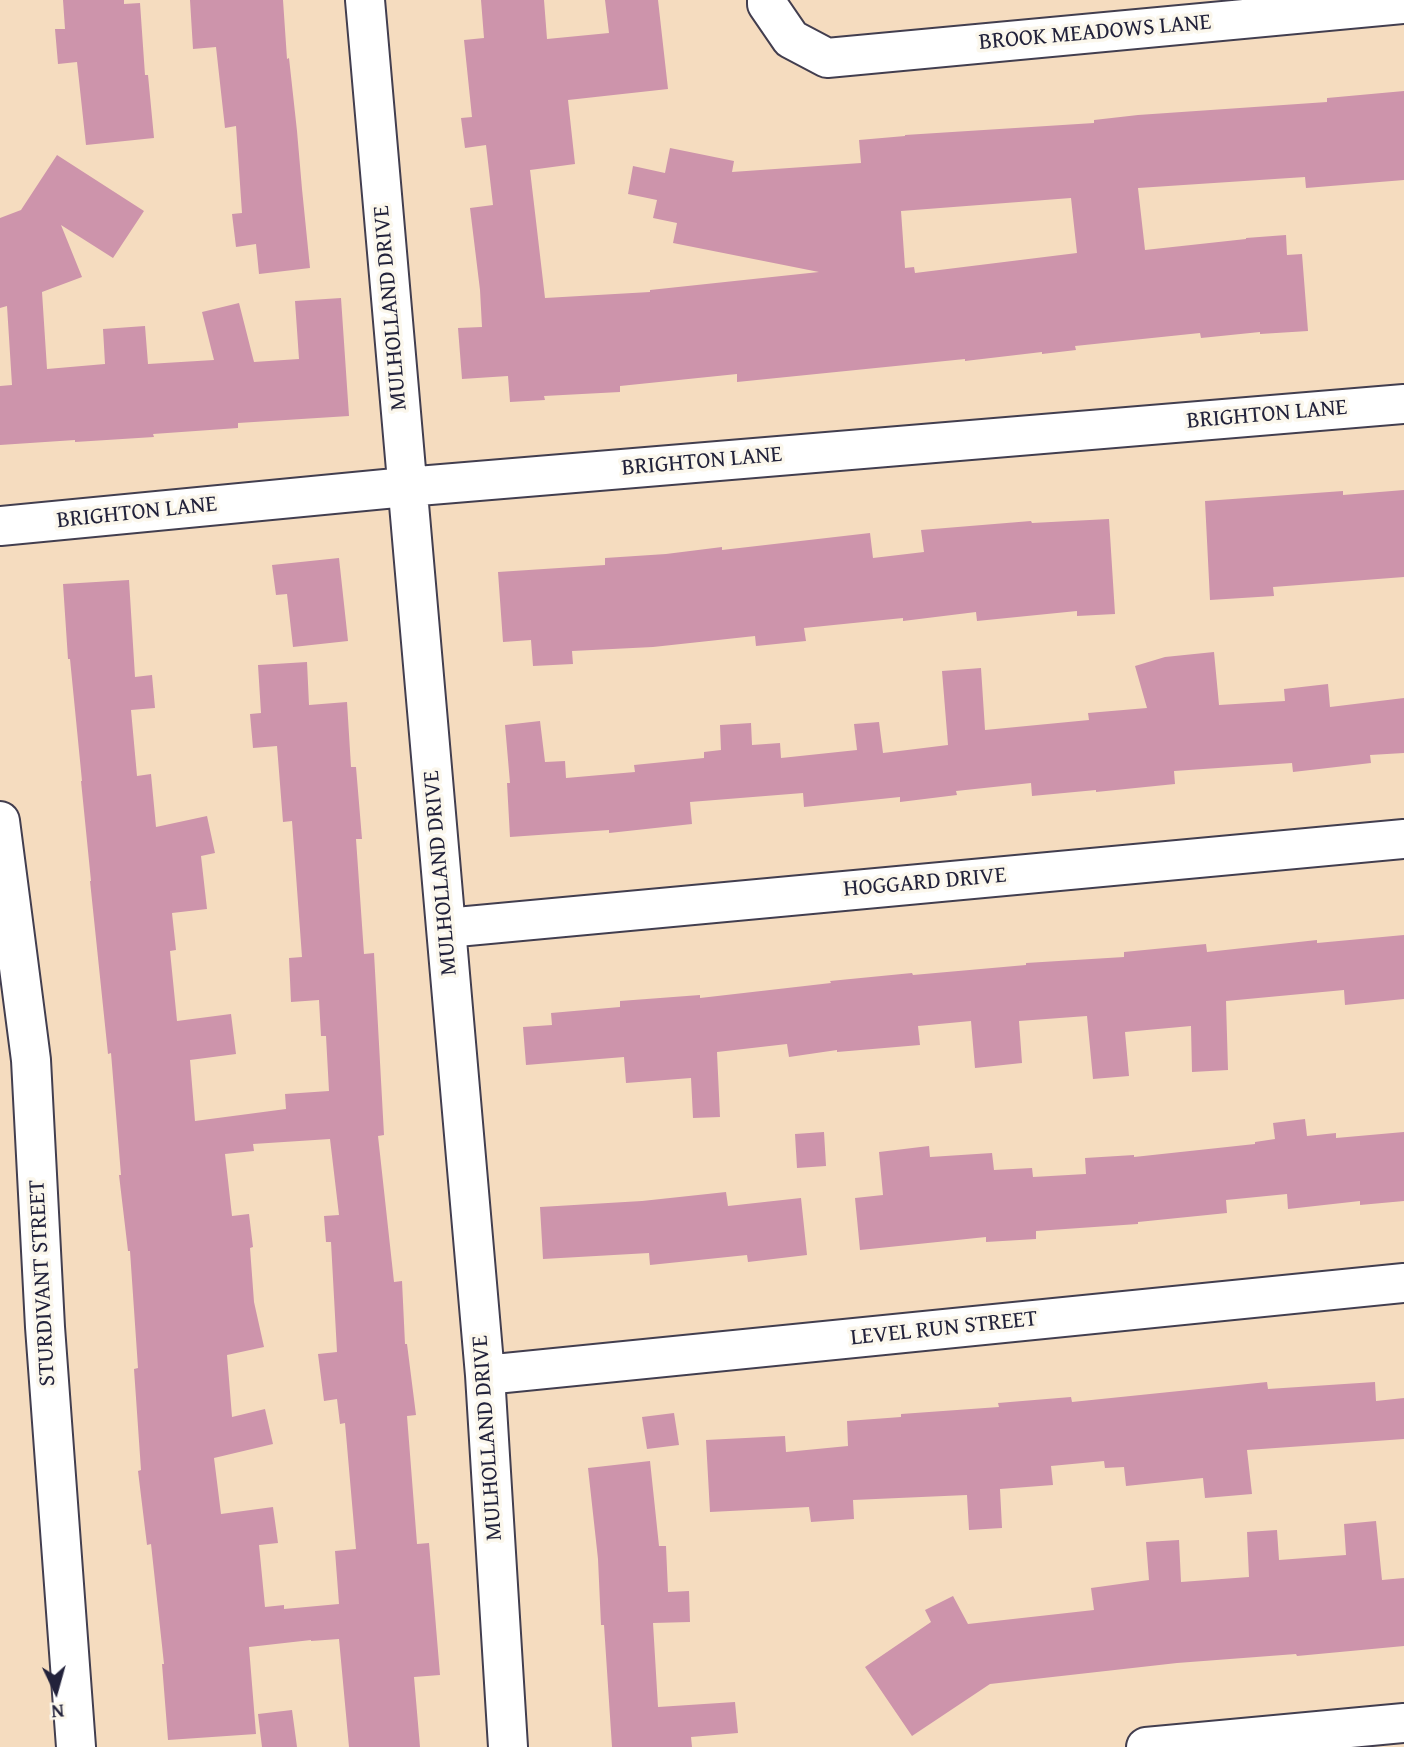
<!DOCTYPE html>
<html>
<head>
<meta charset="utf-8">
<style>
  body { margin:0 }
  #map { position:relative; width:1404px; height:1747px; overflow:hidden; background:#f5dcbf; font-family:"Gentium Book Plus",serif }
  canvas { display:block }
  .north { position:absolute; left:21px; top:1656px; width:70px; height:70px; -webkit-text-stroke:5px #fbf7ec; paint-order:stroke; rotate:175deg; font-size:19px; font-weight:700; line-height:28px; text-align:center; color:#22223b }
  .north::after { content:''; display:block; margin:auto; width:24px; height:32px; background:#22223b; clip-path:polygon(50% 0,100% 100%,50% 72%,0 100%) }
</style>
</head>
<body>
<div id="map">
<canvas width="1404" height="1747"></canvas>
<div class="north">N</div>
</div>
<script>
const ctx = document.querySelector('canvas').getContext('2d');
ctx.lineJoin = 'round';
function paint(path, color) {
  ctx.fillStyle = color;
  ctx.fill(path, 'evenodd');
}
function strokePath(path, color, width, dash) {
  ctx.strokeStyle = color;
  ctx.lineWidth = width;
  ctx.lineCap = dash ? 'butt' : 'round';
  ctx.setLineDash(dash || []);
  ctx.stroke(path);
}
function drawText(font, color, halo, rows, align = 'center') {
  ctx.font = font + ' "Gentium Book Plus",serif';
  ctx.lineWidth = 7;
  ctx.setLineDash([]);
  ctx.textBaseline = 'middle';
  ctx.strokeStyle = halo;
  ctx.fillStyle = color;
  for (const [text, x, y, turn = 0] of rows) {
    ctx.save();
    ctx.translate(x, y);
    ctx.rotate((+turn || 0) * Math.PI / 180);
    ctx.textAlign = isNaN(turn) ? turn : align;
    if (halo) ctx.strokeText(text, 0, 0);
    ctx.fillText(text, 0, 0);
    ctx.restore();
  }
}
const building = new Path2D(`
  M 63,0 L 124,0 L 124,4 L 140,3 L 145,75 L 148,75 L 154,138 L 86,145 L 77,62 L 58,64 L 55,29 L 65,29 Z
  M 190,0 L 283,0 L 287,59 L 289,58 L 297,131 L 302,189 L 310,268 L 259,274 L 256,244 L 236,247 L 232,214 L 242,213 L 236,126 L 225,128 L 216,47 L 193,49 Z
  M 481,0 L 544,0 L 547,39 L 609,33 L 605,0 L 658,0 L 668,89 L 568,100 L 575,164 L 530,170 L 545,298 L 650,292 L 650,290 L 819,272 L 673,243 L 677,223 L 653,218 L 657,200 L 628,194 L 633,166 L 665,173 L 670,148 L 734,161 L 732,172 L 861,163 L 859,140 L 905,136 L 905,135 L 1094,123 L 1094,120 L 1138,115 L 1327,102 L 1327,98 L 1404,91 L 1404,180 L 1306,188 L 1305,177 L 1138,188 L 1145,250 L 1246,239 L 1246,238 L 1286,235 L 1287,255 L 1302,254 L 1308,331 L 1260,334 L 1260,332 L 1201,338 L 1200,333 L 1075,346 L 1076,350 L 1042,354 L 1042,352 L 965,361 L 965,359 L 737,382 L 737,374 L 620,386 L 620,392 L 544,396 L 545,400 L 510,402 L 508,376 L 462,379 L 458,328 L 482,327 L 480,290 L 470,208 L 493,205 L 486,145 L 465,148 L 461,118 L 472,117 L 464,40 L 484,38 ZM 1071,198 L 1077,253 L 915,273 L 914,267 L 905,268 L 901,211 Z
  M 57,155 L 144,211 L 113,258 L 61,225 L 82,277 L 42,292 L 47,369 L 105,364 L 103,329 L 145,326 L 148,364 L 214,360 L 202,312 L 239,303 L 254,362 L 299,359 L 295,301 L 341,298 L 349,416 L 238,423 L 238,428 L 153,434 L 154,437 L 75,442 L 75,440 L 0,445 L 0,386 L 12,385 L 7,306 L 0,308 L 0,218 L 21,210 Z
  M 1404,490 L 1404,577 L 1273,587 L 1274,596 L 1210,600 L 1205,501 L 1343,491 L 1343,495 Z
  M 1109,519 L 1115,614 L 1077,616 L 1077,611 L 977,621 L 976,612 L 903,621 L 903,618 L 804,628 L 806,641 L 756,646 L 755,636 L 653,647 L 572,651 L 573,664 L 533,666 L 531,640 L 503,642 L 498,572 L 605,565 L 605,558 L 666,554 L 722,547 L 722,550 L 870,533 L 873,558 L 924,552 L 921,530 L 1031,521 L 1032,523 Z
  M 339,558 L 348,641 L 293,647 L 287,594 L 276,595 L 272,565 Z
  M 129,580 L 135,677 L 152,675 L 155,708 L 131,710 L 137,776 L 151,774 L 156,827 L 207,816 L 215,853 L 201,856 L 207,909 L 172,913 L 176,950 L 170,951 L 177,1021 L 231,1014 L 236,1054 L 190,1060 L 195,1121 L 286,1109 L 285,1094 L 329,1091 L 326,1036 L 321,1036 L 319,1000 L 291,1002 L 289,958 L 302,957 L 292,821 L 283,822 L 277,746 L 253,748 L 250,714 L 261,713 L 258,665 L 307,662 L 309,705 L 347,702 L 351,767 L 356,767 L 362,839 L 356,839 L 364,954 L 374,953 L 384,1135 L 378,1136 L 394,1282 L 402,1281 L 405,1344 L 407,1344 L 416,1415 L 407,1416 L 417,1544 L 429,1543 L 440,1675 L 414,1677 L 420,1747 L 349,1747 L 339,1639 L 311,1641 L 311,1640 L 249,1647 L 256,1734 L 168,1740 L 162,1664 L 164,1664 L 151,1544 L 147,1545 L 138,1471 L 141,1470 L 134,1369 L 138,1368 L 130,1251 L 128,1251 L 119,1175 L 121,1175 L 111,1053 L 108,1054 L 90,881 L 91,881 L 81,781 L 82,781 L 70,659 L 68,659 L 63,584 ZM 330,1139 L 339,1215 L 324,1216 L 326,1242 L 331,1242 L 337,1352 L 318,1354 L 324,1401 L 337,1399 L 340,1424 L 345,1423 L 356,1549 L 335,1551 L 339,1604 L 284,1609 L 284,1605 L 265,1607 L 259,1545 L 278,1543 L 273,1507 L 221,1514 L 214,1458 L 273,1444 L 265,1409 L 232,1417 L 227,1355 L 264,1347 L 254,1302 L 250,1248 L 253,1247 L 249,1214 L 232,1216 L 225,1154 L 254,1151 L 253,1144 Z
  M 1214,652 L 1219,705 L 1285,701 L 1284,689 L 1328,684 L 1330,707 L 1404,698 L 1404,753 L 1370,755 L 1371,763 L 1293,772 L 1292,763 L 1174,771 L 1175,784 L 1096,792 L 1096,790 L 1032,796 L 1031,783 L 956,791 L 957,795 L 900,802 L 900,797 L 804,807 L 803,793 L 690,802 L 692,824 L 609,833 L 609,830 L 510,837 L 507,783 L 510,783 L 505,725 L 540,721 L 545,762 L 565,761 L 566,778 L 635,772 L 634,765 L 704,758 L 704,752 L 721,750 L 720,725 L 751,723 L 752,745 L 780,743 L 781,758 L 857,750 L 854,724 L 879,722 L 883,753 L 948,745 L 942,671 L 981,668 L 985,730 L 1089,720 L 1088,713 L 1147,708 L 1135,666 L 1165,657 Z
  M 1404,935 L 1404,999 L 1345,1005 L 1344,990 L 1226,1001 L 1228,1070 L 1192,1072 L 1191,1026 L 1125,1032 L 1129,1076 L 1093,1079 L 1087,1016 L 1019,1021 L 1022,1063 L 975,1068 L 971,1021 L 918,1026 L 920,1045 L 837,1052 L 837,1050 L 789,1057 L 787,1044 L 717,1052 L 720,1117 L 693,1118 L 691,1078 L 626,1083 L 624,1057 L 526,1065 L 523,1027 L 552,1025 L 551,1013 L 620,1007 L 620,1001 L 700,995 L 700,998 L 831,983 L 830,981 L 912,973 L 913,975 L 1026,965 L 1026,963 L 1124,957 L 1124,952 L 1206,944 L 1207,952 L 1317,940 L 1317,943 Z
  M 1305,1119 L 1307,1136 L 1336,1133 L 1336,1138 L 1404,1132 L 1404,1201 L 1360,1205 L 1360,1201 L 1288,1209 L 1287,1194 L 1226,1200 L 1227,1213 L 1138,1222 L 1138,1224 L 1036,1231 L 1036,1239 L 986,1242 L 986,1237 L 860,1250 L 855,1198 L 883,1195 L 879,1152 L 929,1146 L 930,1157 L 992,1153 L 994,1170 L 1032,1168 L 1033,1177 L 1086,1174 L 1085,1158 L 1134,1155 L 1134,1157 L 1255,1144 L 1255,1142 L 1275,1139 L 1273,1123 Z
  M 824,1132 L 826,1166 L 797,1168 L 795,1134 Z
  M 726,1192 L 728,1206 L 801,1198 L 807,1255 L 748,1262 L 747,1255 L 650,1265 L 649,1253 L 543,1259 L 540,1207 L 642,1201 Z
  M 1267,1382 L 1268,1389 L 1375,1382 L 1376,1401 L 1404,1398 L 1404,1439 L 1247,1450 L 1252,1494 L 1205,1498 L 1203,1478 L 1126,1486 L 1124,1467 L 1105,1468 L 1104,1461 L 1051,1466 L 1053,1485 L 1000,1489 L 1002,1528 L 969,1530 L 967,1495 L 853,1500 L 854,1519 L 811,1522 L 809,1507 L 710,1512 L 706,1440 L 785,1436 L 786,1452 L 848,1446 L 847,1421 L 901,1417 L 901,1414 L 999,1407 L 998,1403 L 1071,1397 L 1072,1402 Z
  M 674,1413 L 679,1445 L 647,1449 L 642,1417 Z
  M 650,1461 L 659,1546 L 666,1546 L 668,1592 L 689,1591 L 690,1622 L 653,1623 L 658,1707 L 735,1702 L 738,1733 L 691,1737 L 692,1747 L 612,1747 L 604,1625 L 601,1625 L 598,1559 L 588,1468 Z
  M 1376,1521 L 1382,1580 L 1404,1578 L 1404,1646 L 1297,1656 L 1296,1654 L 1177,1663 L 990,1684 L 912,1736 L 865,1667 L 931,1622 L 925,1610 L 953,1596 L 968,1624 L 1094,1610 L 1091,1588 L 1149,1580 L 1146,1542 L 1179,1540 L 1181,1582 L 1249,1577 L 1247,1532 L 1277,1530 L 1279,1560 L 1346,1555 L 1344,1524 Z
  M 292,1710 L 297,1747 L 262,1747 L 258,1714 Z`);
const street = new Path2D(`
  M 365,0 L 485,1375 L 508,1747
  M 767,0 L 767,4 L 791,39 L 827,58 L 1404,4
  M 0,526 L 406,487 L 1404,404
  M 0,821 L 31,1060 L 45,1327 L 76,1747
  M 446,928 L 1404,839
  M 485,1375 L 1404,1283
  M 1146,1747 L 1404,1723`);
const streetNames = [
  ["BROOK MEADOWS LANE",1095,33,-5],
  ["MULHOLLAND DRIVE",391,308,-95],
  ["BRIGHTON LANE",1267,415,-5],
  ["BRIGHTON LANE",702,462,-5],
  ["BRIGHTON LANE",137,513,-6],
  ["MULHOLLAND DRIVE",441,873,-95],
  ["HOGGARD DRIVE",925,883,-5],
  ["STURDIVANT STREET",43,1283,-93],
  ["LEVEL RUN STREET",944,1329,-6],
  ["MULHOLLAND DRIVE",488,1438,-94]
];
paint(building, '#cd94ab');
strokePath(street, '#423e4f', 42);
strokePath(street, '#fff', 38);
drawText('23px', '#22223b', '#fbf7ec', streetNames);
</script>
</body>
</html>
